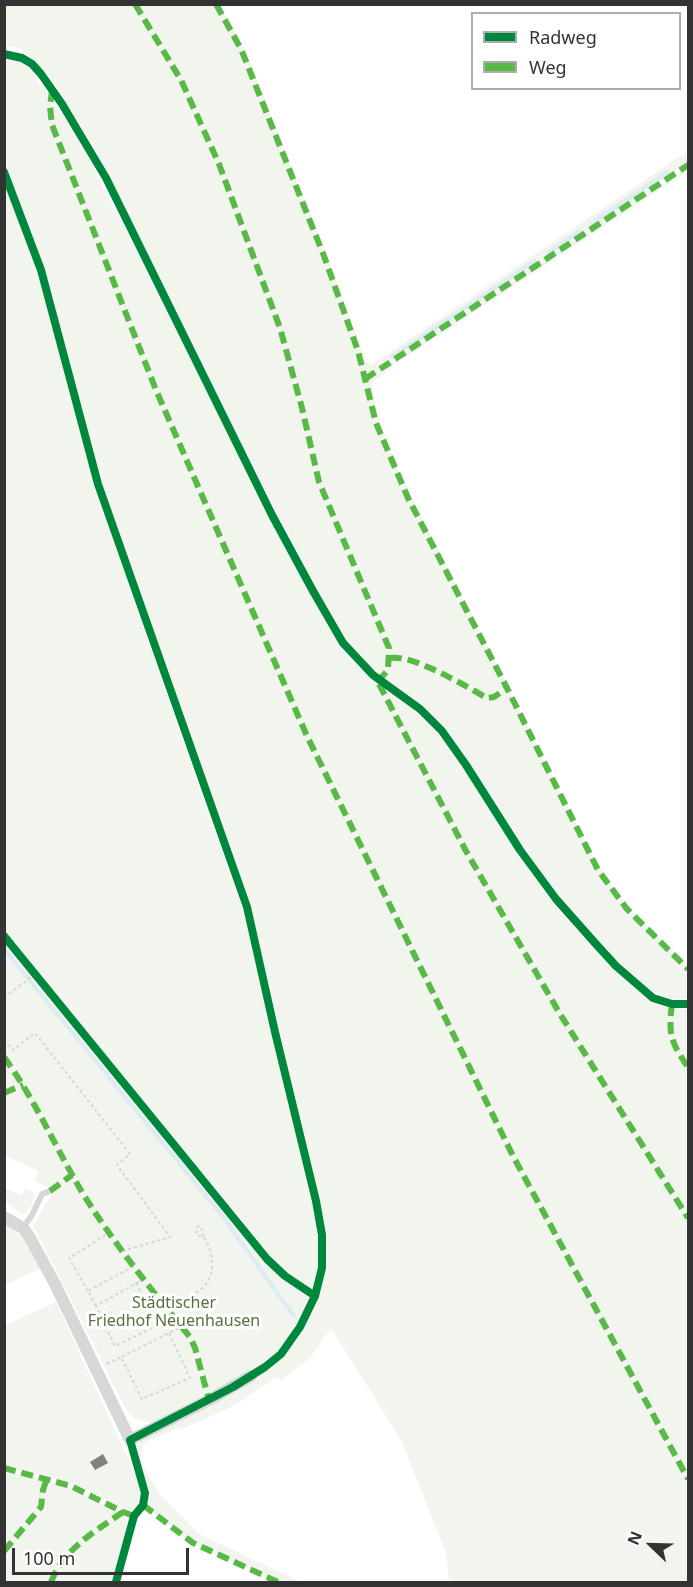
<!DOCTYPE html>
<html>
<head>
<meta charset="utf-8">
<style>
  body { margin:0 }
  #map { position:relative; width:693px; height:1587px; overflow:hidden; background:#fff; font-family:"Noto Sans",sans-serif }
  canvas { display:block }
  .frame { position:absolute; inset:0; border:6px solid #333; pointer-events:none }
  .legend { position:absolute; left:471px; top:12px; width:210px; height:78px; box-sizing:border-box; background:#fff; border:2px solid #adadad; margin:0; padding:8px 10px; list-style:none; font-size:18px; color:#333 }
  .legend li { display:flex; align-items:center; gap:12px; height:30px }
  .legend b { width:30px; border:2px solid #adadad }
  .north { position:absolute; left:621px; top:1515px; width:60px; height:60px; -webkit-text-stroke:4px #fff; paint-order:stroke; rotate:293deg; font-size:16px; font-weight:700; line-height:24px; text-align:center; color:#333 }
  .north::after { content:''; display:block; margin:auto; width:21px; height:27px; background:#333; clip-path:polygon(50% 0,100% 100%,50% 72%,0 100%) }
  .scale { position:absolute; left:12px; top:1548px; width:177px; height:27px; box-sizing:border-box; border:3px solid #333; border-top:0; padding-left:8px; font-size:18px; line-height:21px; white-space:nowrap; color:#333; -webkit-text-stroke:4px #fff; paint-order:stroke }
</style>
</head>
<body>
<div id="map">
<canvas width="693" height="1587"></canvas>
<div class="frame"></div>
<ul class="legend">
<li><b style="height:8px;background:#00873e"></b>Radweg</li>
<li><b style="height:8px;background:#58b947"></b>Weg</li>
</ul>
<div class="north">N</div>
<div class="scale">100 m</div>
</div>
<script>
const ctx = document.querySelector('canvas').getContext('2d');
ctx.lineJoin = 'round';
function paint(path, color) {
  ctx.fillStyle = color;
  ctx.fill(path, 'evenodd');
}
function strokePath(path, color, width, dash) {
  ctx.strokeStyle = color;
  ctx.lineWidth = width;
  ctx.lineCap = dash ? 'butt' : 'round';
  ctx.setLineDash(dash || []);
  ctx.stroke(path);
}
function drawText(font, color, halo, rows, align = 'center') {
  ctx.font = font + ' "Noto Sans",sans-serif';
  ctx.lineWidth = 6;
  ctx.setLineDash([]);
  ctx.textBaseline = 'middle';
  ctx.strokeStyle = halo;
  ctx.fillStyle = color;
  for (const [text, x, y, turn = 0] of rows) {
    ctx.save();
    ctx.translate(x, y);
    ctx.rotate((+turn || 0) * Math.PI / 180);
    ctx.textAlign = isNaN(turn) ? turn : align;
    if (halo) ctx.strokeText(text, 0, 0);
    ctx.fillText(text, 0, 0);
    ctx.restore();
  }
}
const green = new Path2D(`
  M 4,5 L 219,5 L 239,38 L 247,55 L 320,238 L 367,363 L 371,365 L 688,151 L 688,162 L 655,185 L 658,188 L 688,167 L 688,171 L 394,365 L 372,383 C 374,415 389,446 401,475 L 588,847 L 609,882 L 630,910 L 688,965 L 688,999 L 670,999 L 650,990 L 633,977 L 596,939 L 561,899 L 537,866 L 449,732 L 421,706 L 359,658 L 339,632 L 247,455 L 99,156 L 57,88 L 42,68 L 20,48 L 5,46 Z
  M 5,57 L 17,60 L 29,69 L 73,129 L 159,293 L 284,546 L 345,653 C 363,673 384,686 404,702 C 420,715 435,729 448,745 L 507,836 L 539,884 L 564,917 L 619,974 L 649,999 L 671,1009 L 688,1009 L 688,1582 L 449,1582 L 446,1553 L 401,1440 L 331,1328 L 310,1358 L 281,1380 L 275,1378 L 233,1406 L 187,1427 L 174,1430 L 146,1442 L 142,1447 L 141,1459 L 145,1470 L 160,1495 L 199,1534 L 301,1582 L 278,1582 L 198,1546 L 183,1537 L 146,1506 C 148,1499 150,1493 148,1486 C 145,1472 131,1457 140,1442 C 191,1409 256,1392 295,1342 C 309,1324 323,1293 324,1271 C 326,1233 317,1195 309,1158 C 299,1119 288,1079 279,1039 C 268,992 260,944 247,897 L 94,460 L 40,257 L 5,161 Z
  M 4,180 L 37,267 L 69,392 L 98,494 L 193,771 L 249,926 L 269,1023 L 317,1222 L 320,1267 L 312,1289 L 285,1274 L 266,1255 L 238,1215 L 166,1131 L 5,931 Z
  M 4,939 L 273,1270 L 305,1293 L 308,1299 C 299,1345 252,1375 213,1392 L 211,1390 L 204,1394 L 203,1398 L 153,1423 L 134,1418 L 127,1411 L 33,1225 L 52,1194 L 48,1187 L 34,1181 L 38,1171 L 5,1156 Z
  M 5,1188 L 22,1196 L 25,1188 L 33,1192 C 36,1201 30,1209 23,1215 L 5,1201 Z
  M 5,1223 C 23,1234 30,1249 41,1268 L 5,1285 Z
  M 56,1302 L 141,1487 L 142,1494 L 135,1509 C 122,1514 109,1501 98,1495 C 69,1479 35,1474 5,1466 L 4,1326 Z
  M 4,1471 C 51,1479 87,1491 126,1518 L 128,1529 L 114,1582 L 5,1582 Z`);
const stream = new Path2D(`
  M 592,223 L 668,172
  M 549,252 L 580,231
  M 392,357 L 535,261
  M 4,949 L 223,1217 L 294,1316`);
const building = new Path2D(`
  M 103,1454 L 108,1463 L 95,1470 L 90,1462 Z`);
const path = new Path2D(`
  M 4,997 L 36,974
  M 4,1040 L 13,1050 L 35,1033 L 130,1154 L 117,1165 L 170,1237 L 122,1251
  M 136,1283 L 158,1325 L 115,1346 L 96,1306 L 144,1279
  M 88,1291 L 69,1258 L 109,1233
  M 161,1301 C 190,1300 218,1289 211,1255 C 210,1250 208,1241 204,1238 C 201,1236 198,1236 196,1234 L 198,1226 L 201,1227 L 204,1238
  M 96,1306 L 88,1291 L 134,1266
  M 169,1333 L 190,1378 L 142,1399 L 121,1357 L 181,1327
  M 107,1364 L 121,1357`);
const lane = new Path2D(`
  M 4,54 L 22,58 L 32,64 L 41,74 L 62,104 L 106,178 L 272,515 L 313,591 L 343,643 L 373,675 L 420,709 L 442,731 L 466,765 L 520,850 L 556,899 L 595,943 L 616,966 L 653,998 L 672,1004 L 688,1004
  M 4,172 L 41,270 L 98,484 L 247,907 L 275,1032 L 318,1210 L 323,1241 L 323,1264 L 320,1278 L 312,1305 L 300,1327 L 286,1348 L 274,1361 L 251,1376
  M 23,1228 L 32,1215 L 42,1194 L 50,1191`);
const street = new Path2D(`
  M 4,1217 L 23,1228 L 30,1238 L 55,1284 L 130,1440 L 209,1400 L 251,1376`);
const quiet = new Path2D(`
  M 135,4 L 181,80 L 219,164 L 280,328 L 302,408 L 319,482 L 389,648 L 388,670 L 379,680
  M 216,4 L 241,49 L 324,256 L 358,351 L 376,423 L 408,498 L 507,688 L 598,870 L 627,909 L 688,969
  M 52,90 L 50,107 L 52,125 L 156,390 L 307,736 L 513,1156 L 688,1479
  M 365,379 L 688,165
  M 390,658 C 413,654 465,686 487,698 L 494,697 L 507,688
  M 379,684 L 466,851 L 560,1014 L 688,1218
  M 672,1004 C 668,1034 671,1043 688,1067
  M 4,1057 C 36,1101 57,1151 85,1197 C 116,1246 153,1292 190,1337 L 195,1348 L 209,1400
  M 4,1093 L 23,1085
  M 50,1191 L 72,1175
  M 4,1468 L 71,1486 L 123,1512 L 134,1516
  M 143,1505 L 193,1543 L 278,1582
  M 4,1551 L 41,1507 L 43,1490 L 47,1478
  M 51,1582 C 64,1549 94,1532 123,1512`);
const cycleway = new Path2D(`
  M 4,54 L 22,58 L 32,64 L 41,74 L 62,104 L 106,178 L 272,515 L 313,591 L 343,643 L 373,675 L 420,709 L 442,731 L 466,765 L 520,850 L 556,899 L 595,943 L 616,966 L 653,998 L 672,1004 L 688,1004
  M 4,172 L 41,270 L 98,484 L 247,907 L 275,1032 L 316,1201 L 322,1235 L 322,1268 L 315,1296 L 300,1327 L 281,1354 L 265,1367 L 233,1387 L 130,1440 L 145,1493 L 143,1505 L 134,1516 L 116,1582
  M 4,936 L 267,1259 L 285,1276 L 315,1296`);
const parkNames = [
  ["Städtischer",174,1303],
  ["Friedhof Neuenhausen",174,1321]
];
paint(green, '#f1f5ed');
strokePath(stream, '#ddebf3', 4);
paint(building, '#818181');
strokePath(path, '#d6d6d6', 2, [3, 3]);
strokePath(lane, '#d7d7d7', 6);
strokePath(street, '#d7d7d7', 12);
strokePath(quiet, '#58b947', 6, [12, 6]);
strokePath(cycleway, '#00873e', 8);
drawText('16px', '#56703f', '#fff', parkNames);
</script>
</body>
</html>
